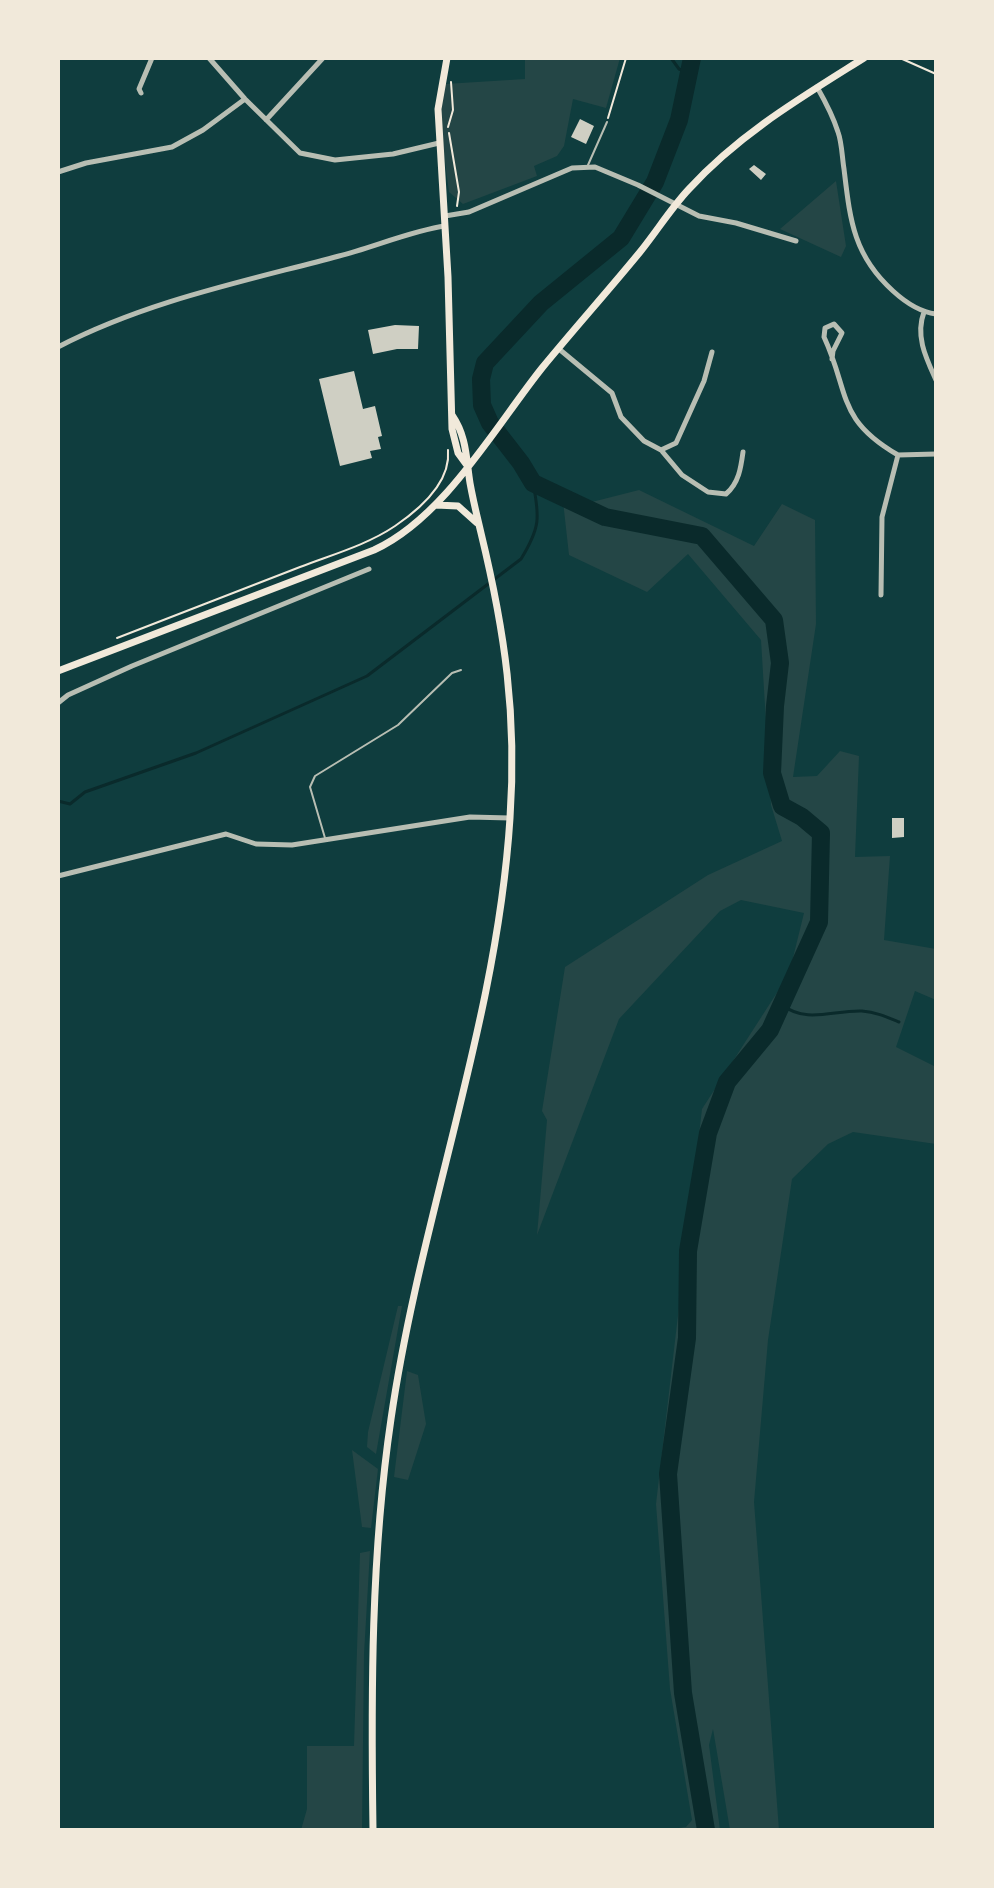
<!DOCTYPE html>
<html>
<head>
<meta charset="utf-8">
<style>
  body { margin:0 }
  #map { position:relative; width:994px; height:1888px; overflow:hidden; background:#0f3d3e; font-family:"Space Grotesk",sans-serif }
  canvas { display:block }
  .frame { position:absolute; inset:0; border:60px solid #f1e9da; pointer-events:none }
</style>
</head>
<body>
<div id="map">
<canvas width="994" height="1888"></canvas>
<div class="frame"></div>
</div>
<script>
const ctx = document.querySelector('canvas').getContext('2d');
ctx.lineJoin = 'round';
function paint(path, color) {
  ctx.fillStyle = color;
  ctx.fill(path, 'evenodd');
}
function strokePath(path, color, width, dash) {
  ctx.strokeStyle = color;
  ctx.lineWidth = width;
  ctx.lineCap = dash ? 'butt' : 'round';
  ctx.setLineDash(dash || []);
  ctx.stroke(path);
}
const green = new Path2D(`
  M 525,58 L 620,58 L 606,108 L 573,99 L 564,146 L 557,156 L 534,166 L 537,176 L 463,204 L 449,192 C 445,158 437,119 445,84 L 525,79 Z
  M 836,181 L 846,246 L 841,257 L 780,229 Z
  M 639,490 L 754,546 L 782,504 L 815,520 L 816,624 L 793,777 L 817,776 L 840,751 L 859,756 L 855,857 L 890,856 L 884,940 L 936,949 L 936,1000 L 915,991 L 896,1047 L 936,1067 L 936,1144 L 853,1132 L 828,1144 L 792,1179 L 768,1340 L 754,1502 L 779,1830 L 730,1830 L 713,1729 L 709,1745 L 720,1830 L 663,1830 L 686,1827 L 692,1820 L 670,1689 L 656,1504 L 702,1109 L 789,974 L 804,913 L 741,900 L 720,911 L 619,1019 L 537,1235 L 547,1120 L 542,1111 L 565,967 L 708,875 L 782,841 L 771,805 L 761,640 L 688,554 L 647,592 L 569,555 L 562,492 L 584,504 Z
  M 398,1306 L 402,1306 L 376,1454 L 367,1447 L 368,1432 Z
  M 407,1371 L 418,1375 L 426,1424 L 408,1480 L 394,1477 Z
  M 352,1450 L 378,1469 L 371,1528 L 362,1527 Z
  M 370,1551 L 364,1654 L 362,1830 L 301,1830 L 307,1809 L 307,1746 L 354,1746 L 360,1553 Z`);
const stream = new Path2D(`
  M 671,58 L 679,69 L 689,73
  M 58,801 L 70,804 L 85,792 L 196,753 L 367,676 L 521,559 C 540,528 540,518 533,483
  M 782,1005 C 807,1024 833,1010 862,1011 C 876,1012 887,1017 899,1022`);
const river = new Path2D(`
  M 692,58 L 679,120 L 655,182 L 621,238 L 541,303 L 485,363 L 481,379 L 482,405 L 490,423 L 521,463 L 533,483 L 605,517 L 702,536 L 774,620 L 780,663 L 775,706 L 772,773 L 782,806 L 802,817 L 821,833 L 819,922 L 770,1030 L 727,1082 L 708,1133 L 688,1251 L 687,1338 L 668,1474 L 683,1693 L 706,1830`);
const building = new Path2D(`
  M 580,119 L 594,126 L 586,144 L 571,137 Z
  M 754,165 L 766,174 L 761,180 L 749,169 Z
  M 395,325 L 419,326 L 418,349 L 397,349 L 373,354 L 368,330 Z
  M 354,371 L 363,409 L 375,406 L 382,436 L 378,437 L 381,449 L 370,451 L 372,458 L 340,466 L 319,379 Z
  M 892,818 L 904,818 L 904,837 L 892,838 Z`);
const path = new Path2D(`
  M 900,58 L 936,74
  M 608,118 L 626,58
  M 448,127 L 453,110 L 451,82
  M 449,133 L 459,192 L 457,206
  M 117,638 C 178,614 239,591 300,567 C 331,555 367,545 395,526 C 420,509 451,482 448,450`);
const service = new Path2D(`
  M 588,165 L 607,122
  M 325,838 L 310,787 L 315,776 L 398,725 L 452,673 L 461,670`);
const minor = new Path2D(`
  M 209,58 L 245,99 L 300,153 L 335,160 L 393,154 L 439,143
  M 817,87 C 825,101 833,116 838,132 C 842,143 842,157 844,169 C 850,219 853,255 893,291 C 905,302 920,312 936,314
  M 141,93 L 139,89 L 152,58
  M 266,120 L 323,58
  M 58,172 L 86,163 L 172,147 L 203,130 L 245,99
  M 445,216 L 469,212 L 572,168 L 595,167 L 638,185 L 699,216 L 736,223 L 796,241
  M 924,312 C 915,336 926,358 936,380
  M 58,347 C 147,301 242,282 339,256 C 371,248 414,230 445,226
  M 559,349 L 612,393 L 621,417 L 644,441 L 661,450 L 682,475 L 708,492 L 726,494 C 739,483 741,467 743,452
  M 832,359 L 833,351 L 842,333 L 834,324 L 825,328 L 824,337 C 850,393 836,419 898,455
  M 661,450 L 676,443 L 704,381 L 712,352
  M 881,595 L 882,517 L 898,455 L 936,454
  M 58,703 L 68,695 L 132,666 L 369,569
  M 58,876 L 226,834 L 256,844 L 292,845 L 470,817 L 510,818`);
const secondary = new Path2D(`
  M 447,58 L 438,109 L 448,277 L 452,429 L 458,453 L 466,464
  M 436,505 L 458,506 L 477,523
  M 58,671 L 374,550 C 444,518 495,427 542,368 C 574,329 608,291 640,252 C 657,231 671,208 689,189 C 739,134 802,97 864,58
  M 373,1830 C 371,1693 371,1555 391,1419 C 420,1217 497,1023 510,818 C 517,716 505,632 481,533 C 477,516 473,500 470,483 C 466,458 467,437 452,415`);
paint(green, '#244646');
strokePath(stream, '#0a2a2b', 3);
strokePath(river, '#0a2a2b', 18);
paint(building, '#cfcfc3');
strokePath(path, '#f1e9da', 2);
strokePath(service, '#b8beb3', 2);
strokePath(minor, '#b8beb3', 5);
strokePath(secondary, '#f1e9da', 7);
</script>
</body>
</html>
